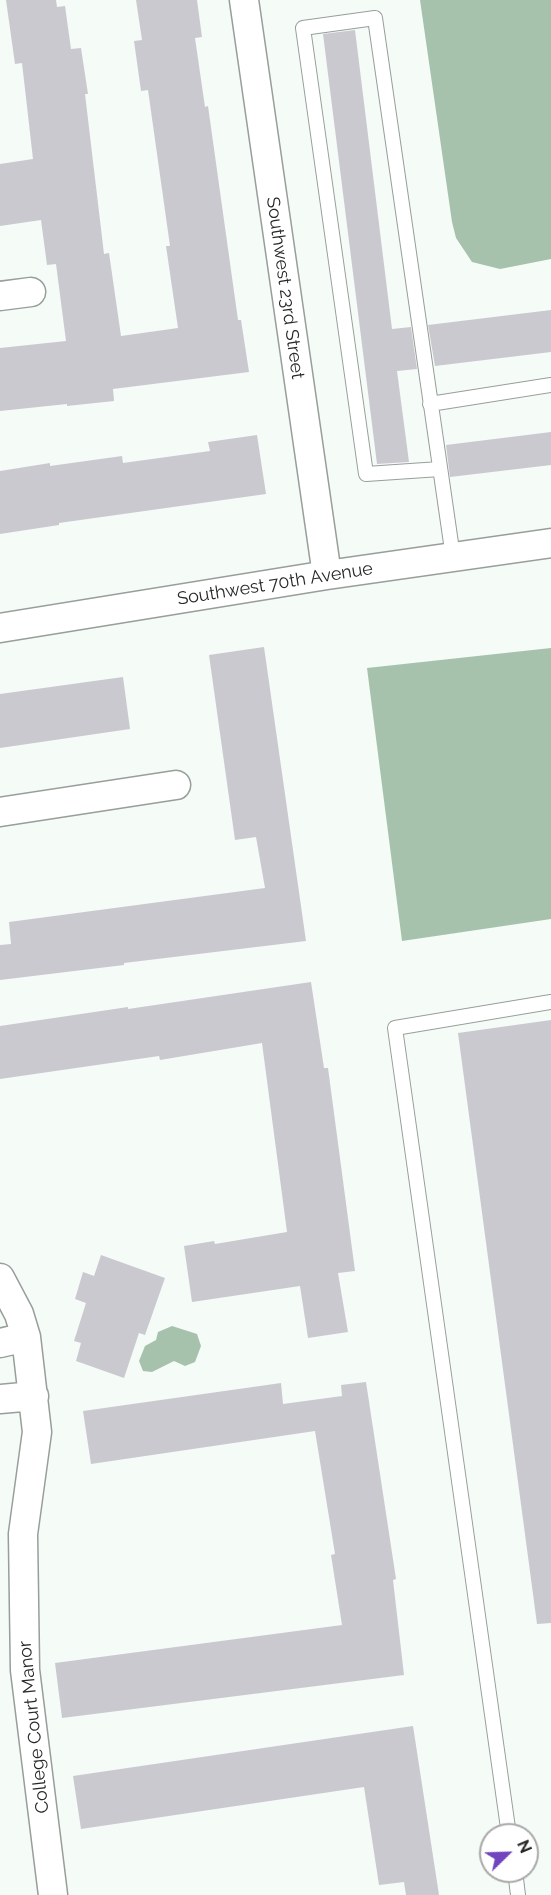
<!DOCTYPE html>
<html>
<head>
<meta charset="utf-8">
<style>
  body { margin:0 }
  #map { position:relative; width:551px; height:1895px; overflow:hidden; background:#f5fbf6; font-family:Raleway,sans-serif }
  canvas { display:block }
  .north { position:absolute; left:479px; top:1823px; width:60px; height:60px; box-sizing:border-box; background:#fff; border:2px solid #a9a9a9; border-radius:50%; rotate:67deg; font-size:16px; font-weight:700; line-height:24px; text-align:center; color:#272927 }
  .north::after { content:''; display:block; margin:auto; width:21px; height:27px; background:#7145bd; clip-path:polygon(50% 0,100% 100%,50% 72%,0 100%) }
</style>
</head>
<body>
<div id="map">
<canvas width="551" height="1895"></canvas>
<div class="north">N</div>
</div>
<script>
const ctx = document.querySelector('canvas').getContext('2d');
ctx.lineJoin = 'round';
function paint(path, color) {
  ctx.fillStyle = color;
  ctx.fill(path, 'evenodd');
}
function strokePath(path, color, width, dash) {
  ctx.strokeStyle = color;
  ctx.lineWidth = width;
  ctx.lineCap = dash ? 'butt' : 'round';
  ctx.setLineDash(dash || []);
  ctx.stroke(path);
}
function drawText(font, color, halo, rows, align = 'center') {
  ctx.font = font + ' Raleway,sans-serif';
  ctx.lineWidth = 4.5;
  ctx.setLineDash([]);
  ctx.textBaseline = 'middle';
  ctx.strokeStyle = halo;
  ctx.fillStyle = color;
  for (const [text, x, y, turn = 0] of rows) {
    ctx.save();
    ctx.translate(x, y);
    ctx.rotate((+turn || 0) * Math.PI / 180);
    ctx.textAlign = isNaN(turn) ? turn : align;
    if (halo) ctx.strokeText(text, 0, 0);
    ctx.fillText(text, 0, 0);
    ctx.restore();
  }
}
const water = new Path2D(`
  M 420,0 L 551,0 L 551,259 L 500,269 L 472,262 L 456,238 L 452,222 Z
  M 551,648 L 551,919 L 402,941 L 367,668 Z
  M 172,1326 L 197,1334 L 201,1346 L 195,1362 L 185,1366 L 174,1361 L 152,1372 L 143,1371 L 139,1361 L 145,1346 L 156,1340 L 158,1332 Z`);
const building = new Path2D(`
  M 6,0 L 56,0 L 57,7 L 65,6 L 71,49 L 81,48 L 88,94 L 85,94 L 104,254 L 109,253 L 121,336 L 178,328 L 166,246 L 170,246 L 148,90 L 141,91 L 134,41 L 142,40 L 136,0 L 197,0 L 202,37 L 195,38 L 205,107 L 208,106 L 238,320 L 241,320 L 249,372 L 113,389 L 114,401 L 67,406 L 67,404 L 0,411 L 0,348 L 66,341 L 56,264 L 47,265 L 41,220 L 0,226 L 0,164 L 33,159 L 22,63 L 15,64 Z
  M 355,30 L 392,329 L 411,327 L 417,369 L 397,371 L 409,462 L 377,464 L 323,34 Z
  M 551,310 L 551,352 L 435,366 L 428,325 Z
  M 551,432 L 551,465 L 450,477 L 446,445 Z
  M 257,435 L 266,494 L 59,523 L 59,525 L 0,534 L 0,471 L 50,463 L 50,466 L 122,456 L 123,463 L 210,451 L 208,442 Z
  M 264,647 L 306,941 L 124,963 L 124,965 L 0,980 L 0,945 L 11,944 L 9,922 L 265,888 L 256,837 L 235,840 L 209,655 Z
  M 123,677 L 130,729 L 0,748 L 0,694 Z
  M 311,982 L 324,1068 L 328,1068 L 355,1271 L 338,1273 L 348,1332 L 308,1338 L 300,1286 L 192,1302 L 184,1246 L 214,1241 L 215,1244 L 287,1232 L 262,1043 L 160,1060 L 159,1056 L 0,1079 L 0,1026 L 128,1007 L 128,1009 Z
  M 551,1020 L 551,1623 L 537,1624 L 458,1033 Z
  M 101,1255 L 165,1278 L 145,1335 L 139,1333 L 124,1378 L 76,1361 L 81,1343 L 74,1341 L 86,1303 L 75,1299 L 83,1272 L 94,1276 Z
  M 366,1382 L 396,1579 L 393,1580 L 404,1675 L 62,1718 L 55,1663 L 342,1625 L 331,1555 L 335,1554 L 315,1431 L 91,1464 L 83,1411 L 281,1383 L 283,1404 L 342,1396 L 341,1385 Z
  M 413,1726 L 439,1895 L 406,1895 L 404,1882 L 379,1885 L 364,1787 L 81,1829 L 73,1776 Z`);
const lane = new Path2D(`
  M 430,404 L 551,385
  M 440,469 L 366,474 L 303,28 L 375,18 L 453,557
  M 509,1835 L 395,1028 L 551,1002
  M 515,1871 L 518,1895`);
const street = new Path2D(`
  M 244,0 L 327,575
  M 0,296 L 31,292
  M 0,628 L 327,575 L 551,543
  M 0,812 L 176,785
  M 0,1278 L 19,1314 L 26,1337 L 37,1432 L 23,1534 L 25,1670 L 53,1895
  M 0,1343 L 26,1337
  M 0,1399 L 34,1396`);
const streetNames = [
  ["Southwest 23rd Street",285,288,82],
  ["Southwest 70th Avenue",275,584,-9],
  ["College Court Manor",34,1727,-96]
];
paint(water, '#a6c2ac');
paint(building, '#cac9d0');
strokePath(lane, '#989e9a', 16);
strokePath(street, '#989e9a', 31);
strokePath(lane, '#fff', 14);
strokePath(street, '#fff', 28);
drawText('18px', '#272927', '#fff', streetNames);
</script>
</body>
</html>
